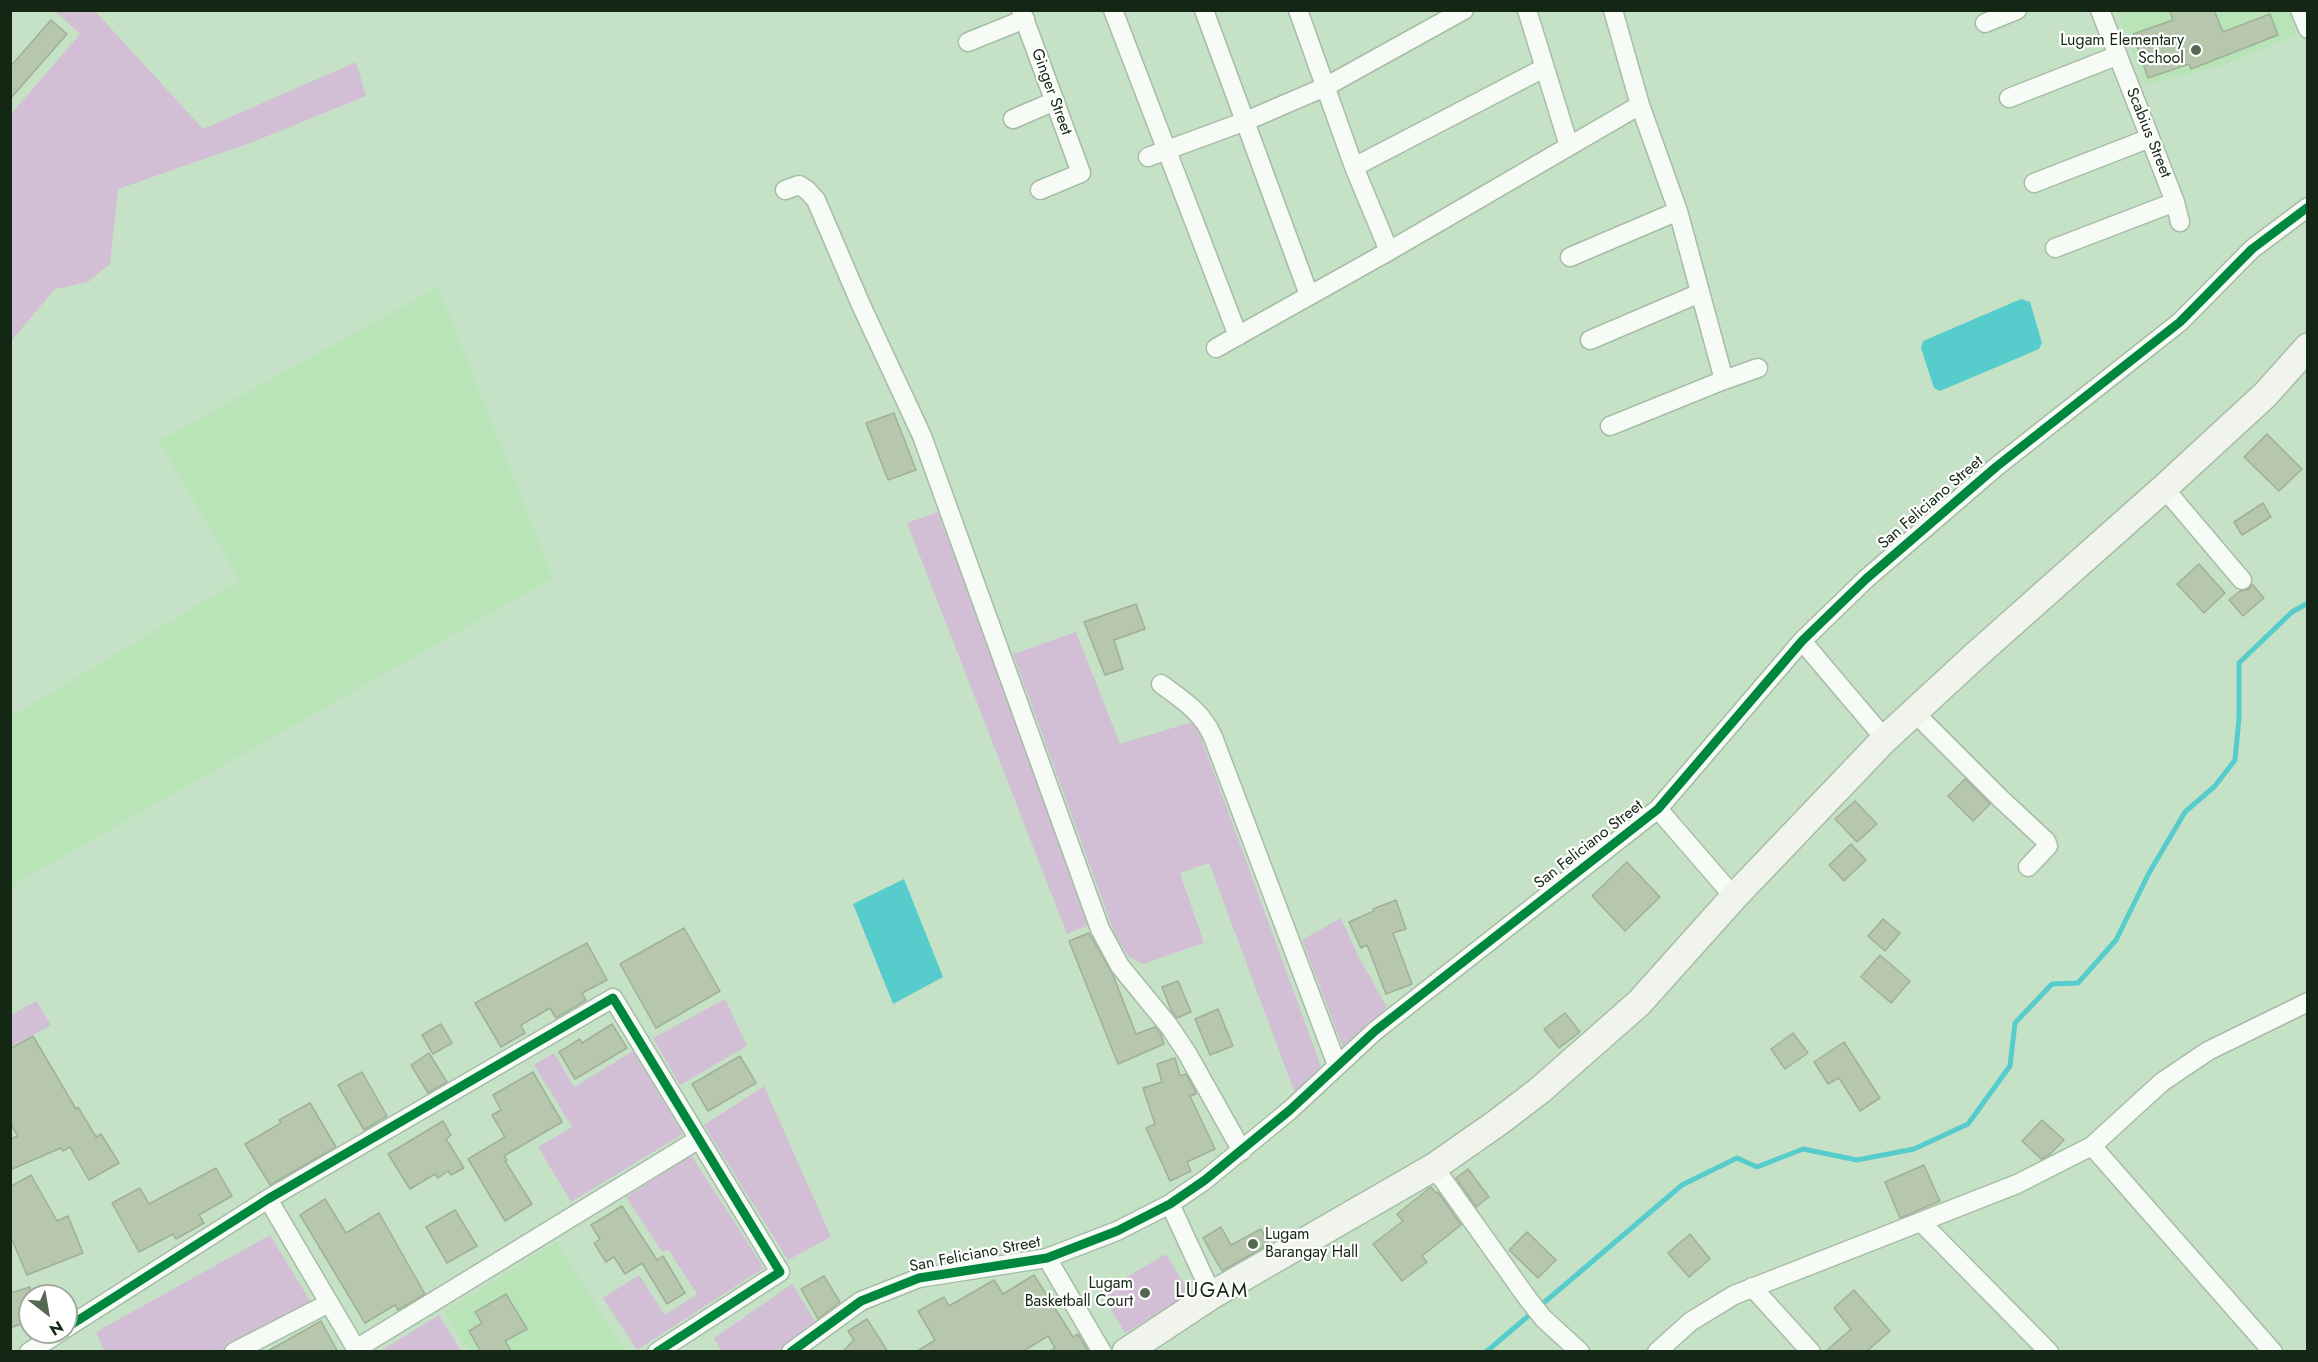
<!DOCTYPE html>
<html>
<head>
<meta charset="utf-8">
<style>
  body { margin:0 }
  #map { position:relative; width:2318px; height:1362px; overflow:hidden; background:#c6e2c6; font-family:Jost,sans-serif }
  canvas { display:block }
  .frame { position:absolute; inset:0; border:12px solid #142714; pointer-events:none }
  .north { position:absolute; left:18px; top:1284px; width:60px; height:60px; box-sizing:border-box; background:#fff; border:2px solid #a1a9a1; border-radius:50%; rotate:149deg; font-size:16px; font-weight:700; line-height:24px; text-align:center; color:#142714 }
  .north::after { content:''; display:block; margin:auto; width:21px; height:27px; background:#526852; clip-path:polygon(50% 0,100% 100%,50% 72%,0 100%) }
</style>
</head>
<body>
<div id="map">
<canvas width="2318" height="1362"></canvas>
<div class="frame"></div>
<div class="north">N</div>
</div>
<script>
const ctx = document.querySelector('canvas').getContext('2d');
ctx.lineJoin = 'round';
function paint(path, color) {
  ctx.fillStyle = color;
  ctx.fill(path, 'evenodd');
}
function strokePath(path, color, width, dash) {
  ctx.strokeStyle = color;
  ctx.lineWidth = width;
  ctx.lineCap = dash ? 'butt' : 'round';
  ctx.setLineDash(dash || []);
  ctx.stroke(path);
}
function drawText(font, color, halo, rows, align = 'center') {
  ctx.font = font + ' Jost,sans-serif';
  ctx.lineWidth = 4.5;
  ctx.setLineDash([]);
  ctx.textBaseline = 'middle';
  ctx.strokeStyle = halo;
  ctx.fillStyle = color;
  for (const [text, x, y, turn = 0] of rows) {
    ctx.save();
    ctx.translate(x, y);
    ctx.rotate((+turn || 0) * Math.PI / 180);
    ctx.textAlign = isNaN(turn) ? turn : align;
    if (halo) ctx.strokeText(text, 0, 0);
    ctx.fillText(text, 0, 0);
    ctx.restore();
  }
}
const built = new Path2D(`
  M 2117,11 L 2289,11 L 2297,35 L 2221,66 L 2145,85 Z
  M 438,287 L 553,578 L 11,886 L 11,717 L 240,580 L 159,441 Z
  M 556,1242 L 626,1351 L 469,1351 L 444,1312 Z`);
const green = new Path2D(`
  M 55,11 L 95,11 L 203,129 L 356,62 L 366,96 L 253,142 L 118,189 L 110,264 L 88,282 L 55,289 L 11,341 L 11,114 L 80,34 Z
  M 938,512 L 1091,924 L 1067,934 L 907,523 Z
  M 1076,632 L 1120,744 L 1195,721 L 1322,1069 L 1296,1096 L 1209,863 L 1180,873 L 1204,943 L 1143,964 L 1129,957 L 1115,935 L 1013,654 Z
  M 1341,918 L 1359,958 L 1387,1007 L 1344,1050 L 1302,940 Z
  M 725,999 L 747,1046 L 680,1085 L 653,1038 Z
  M 36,1001 L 51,1025 L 11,1047 L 11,1015 Z
  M 633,1051 L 683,1134 L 571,1202 L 538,1147 L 572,1127 L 534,1065 L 554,1053 L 574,1087 Z
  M 764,1086 L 831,1237 L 788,1260 L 704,1125 Z
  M 691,1155 L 764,1268 L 637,1350 L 603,1298 L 639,1275 L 665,1315 L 697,1294 L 668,1249 L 662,1252 L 626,1197 Z
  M 270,1235 L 312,1304 L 219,1351 L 104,1351 L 96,1332 Z
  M 1166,1254 L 1190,1294 L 1125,1333 L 1101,1292 Z
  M 792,1284 L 817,1324 L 783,1351 L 721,1351 L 714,1338 Z
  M 439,1315 L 461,1351 L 380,1351 Z`);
const water = new Path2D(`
  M 2021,299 L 2030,302 L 2042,343 L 2039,349 L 1940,391 L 1934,388 L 1921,348 L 1923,341 Z
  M 904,879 L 943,977 L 893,1004 L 853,904 Z`);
const stream = new Path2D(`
  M 1486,1352 L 1682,1185 L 1737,1158 L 1757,1167 L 1803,1149 L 1857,1160 L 1914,1149 L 1968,1124 L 2010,1066 L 2015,1023 L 2052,984 L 2078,983 L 2116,940 L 2149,873 L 2185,812 L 2215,786 L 2235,760 L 2239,718 L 2239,663 L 2292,612 L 2308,603`);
const building = new Path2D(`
  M 2169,10 L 2214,10 L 2223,32 L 2270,14 L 2278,35 L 2191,69 L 2189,64 L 2148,78 L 2133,34 L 2173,20 Z
  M 51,20 L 67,34 L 10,99 L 10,67 Z
  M 894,413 L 916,470 L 888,480 L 866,423 Z
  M 2267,434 L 2302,469 L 2279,491 L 2244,457 Z
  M 2263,503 L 2271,517 L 2242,535 L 2234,522 Z
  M 2199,564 L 2225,593 L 2204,613 L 2177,584 Z
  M 2252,584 L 2264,598 L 2243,616 L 2229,600 L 2240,591 L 2249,589 Z
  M 1136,604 L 1145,629 L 1114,640 L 1123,669 L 1105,675 L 1084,622 Z
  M 1965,779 L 1990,804 L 1973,821 L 1948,796 Z
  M 1855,801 L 1877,824 L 1857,842 L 1835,819 Z
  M 1851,844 L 1866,860 L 1844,881 L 1829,865 Z
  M 1627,862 L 1660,897 L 1625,931 L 1592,896 Z
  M 1396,900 L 1406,929 L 1393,933 L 1412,984 L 1386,994 L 1367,945 L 1361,948 L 1349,922 L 1374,911 L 1373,909 Z
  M 1883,919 L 1900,933 L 1885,951 L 1868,936 Z
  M 684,928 L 720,991 L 656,1028 L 620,964 Z
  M 1089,933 L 1113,975 L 1136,1034 L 1155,1027 L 1161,1034 L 1164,1044 L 1118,1064 L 1069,941 Z
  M 587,943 L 607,980 L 582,993 L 586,1000 L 556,1018 L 550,1008 L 521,1025 L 525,1033 L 501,1047 L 475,1003 Z
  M 1880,955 L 1910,981 L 1891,1003 L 1861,977 Z
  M 1178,981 L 1191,1012 L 1177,1018 L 1171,1010 L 1162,987 Z
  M 1218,1009 L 1233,1046 L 1210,1055 L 1195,1019 Z
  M 1565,1013 L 1580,1032 L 1559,1048 L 1544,1029 Z
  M 441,1024 L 452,1043 L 433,1054 L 422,1035 Z
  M 612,1024 L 627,1048 L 575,1079 L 559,1052 L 580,1039 L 582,1043 Z
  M 1793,1033 L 1808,1053 L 1785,1069 L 1771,1049 Z
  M 33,1036 L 76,1109 L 78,1107 L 96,1137 L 101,1134 L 119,1163 L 89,1180 L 70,1147 L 63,1151 L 61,1148 L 10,1170 L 10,1139 L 18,1136 L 10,1123 L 10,1049 Z
  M 1844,1042 L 1880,1098 L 1860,1111 L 1839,1078 L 1828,1084 L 1814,1062 Z
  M 429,1053 L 447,1082 L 428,1093 L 411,1065 Z
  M 740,1056 L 756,1083 L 708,1111 L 692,1084 Z
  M 1175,1058 L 1180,1076 L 1186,1074 L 1195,1090 L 1196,1094 L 1190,1096 L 1215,1149 L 1187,1162 L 1191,1171 L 1170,1181 L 1146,1128 L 1155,1124 L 1143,1088 L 1162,1082 L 1157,1064 Z
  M 362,1072 L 387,1116 L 364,1130 L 338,1085 Z
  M 533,1072 L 562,1122 L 504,1156 L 507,1160 L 505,1161 L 532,1204 L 505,1221 L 468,1159 L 505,1137 L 492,1115 L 501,1110 L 493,1095 Z
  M 310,1103 L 336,1147 L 270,1185 L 245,1144 L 281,1123 L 279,1120 Z
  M 2042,1120 L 2064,1140 L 2050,1154 L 2041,1159 L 2022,1141 Z
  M 443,1121 L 451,1135 L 446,1139 L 464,1168 L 451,1175 L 448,1171 L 438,1178 L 435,1174 L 410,1189 L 388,1154 Z
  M 1924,1165 L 1940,1201 L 1900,1218 L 1885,1182 Z
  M 216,1168 L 232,1196 L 199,1215 L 204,1223 L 176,1239 L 173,1234 L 139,1252 L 112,1203 L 140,1188 L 149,1204 Z
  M 1468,1169 L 1489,1197 L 1476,1207 L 1456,1178 Z
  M 31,1175 L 57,1221 L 68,1216 L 83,1253 L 27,1275 L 10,1235 L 10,1187 Z
  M 1431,1187 L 1436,1193 L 1438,1192 L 1461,1225 L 1422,1256 L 1427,1262 L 1402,1281 L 1373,1244 L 1403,1221 L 1397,1214 Z
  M 325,1199 L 346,1233 L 379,1213 L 425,1294 L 398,1310 L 395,1305 L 365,1323 L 300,1215 Z
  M 622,1206 L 657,1260 L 663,1256 L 685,1293 L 667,1304 L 642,1263 L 625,1274 L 614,1257 L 606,1262 L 594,1243 L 600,1239 L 591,1225 Z
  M 455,1210 L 477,1246 L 447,1263 L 426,1227 Z
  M 1221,1227 L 1231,1245 L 1261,1229 L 1269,1244 L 1222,1271 L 1203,1238 Z
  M 1527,1232 L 1556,1260 L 1538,1278 L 1509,1250 Z
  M 1690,1234 L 1710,1259 L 1689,1277 L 1668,1253 Z
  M 1034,1275 L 1073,1337 L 1078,1334 L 1089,1352 L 1048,1352 L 1055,1348 L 1048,1336 L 1022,1352 L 916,1352 L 935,1340 L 918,1311 L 944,1297 L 949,1306 L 994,1280 L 1003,1294 Z
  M 824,1276 L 840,1302 L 818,1319 L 801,1289 Z
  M 30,1287 L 30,1321 L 10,1328 L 10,1293 Z
  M 1854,1290 L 1890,1331 L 1866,1352 L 1825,1352 L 1851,1329 L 1834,1308 Z
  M 506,1294 L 527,1329 L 505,1341 L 512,1352 L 481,1352 L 469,1331 L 482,1323 L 475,1312 Z
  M 867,1319 L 888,1352 L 842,1352 L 854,1340 L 848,1331 Z
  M 321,1321 L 338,1352 L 266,1352 L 284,1342 Z`);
const street = new Path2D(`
  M 1021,10 L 1081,173 L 1040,190
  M 1113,10 L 1238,336
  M 1204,10 L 1309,295
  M 1298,10 L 1354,167 L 1389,251
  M 1527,10 L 1569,146
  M 1613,10 L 1640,105 L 1678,211 L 1724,380
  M 2100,10 L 2175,202 L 2180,222
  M 2300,10 L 2308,29
  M 1985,23 L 2017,10
  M 968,42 L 1025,19
  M 2009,98 L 2116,56
  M 1013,119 L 1055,101
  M 1148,157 L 1246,121 L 1325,87 L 1464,10
  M 1354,167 L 1544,68
  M 2034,183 L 2150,138
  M 785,190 L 799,185 L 807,190 L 816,200 L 861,305 L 922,436 L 1100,929 L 1120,966 L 1169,1026 L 1187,1053 L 1242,1151
  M 2055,248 L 2175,202
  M 1570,257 L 1678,211
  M 1590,340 L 1700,293
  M 1216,348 L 1389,251 L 1640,105
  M 1610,426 L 1724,380 L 1758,368
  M 2164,488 L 2242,580
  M 1802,641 L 1885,739
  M 1161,684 C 1183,700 1202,712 1213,737 L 1337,1065
  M 1915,713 L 2001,799 L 2046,841 L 2048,846 L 2028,867
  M 1658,809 L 1734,897
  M 2092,1146 L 2273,1352
  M 1434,1167 L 1528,1299 L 1543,1318 L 1580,1352
  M 268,1199 L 358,1352
  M 1170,1204 L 1212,1295
  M 1921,1222 L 2049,1352
  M 1047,1258 L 1102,1352
  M 1752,1287 L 1811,1352
  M 66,1328 L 268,1199 L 613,998 L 780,1272 L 657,1352
  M 356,1349 L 699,1139
  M 29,1352 L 60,1332
  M 234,1352 L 329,1303
  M 791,1352 L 861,1301 L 919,1278 L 1047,1258 L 1117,1231 L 1170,1204 L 1205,1180 L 1290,1110 L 1375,1031 L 1658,809 L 1802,641 L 1866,579 L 1996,467 L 2180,322 L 2252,249 L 2308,207
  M 1657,1352 L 1690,1322 L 1734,1295 L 2017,1184 L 2092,1146 L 2162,1082 L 2208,1051 L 2308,1002`);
const secondary = new Path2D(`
  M 1126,1352 L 1212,1295 L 1434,1167 L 1497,1123 L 1539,1091 L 1639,1003 L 1734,897 L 1885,739 L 1976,655 L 2164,488 L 2265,395 L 2308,347`);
const cycleway = new Path2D(`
  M 66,1328 L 268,1199 L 613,998 L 780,1272 L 657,1352
  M 791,1352 L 861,1301 L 919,1278 L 1047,1258 L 1117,1231 L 1170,1204 L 1205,1180 L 1290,1110 L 1375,1031 L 1658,809 L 1802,641 L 1866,579 L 1996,467 L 2180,322 L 2252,249 L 2308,207`);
const markers = [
  [2196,50,6,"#526852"],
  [1253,1244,6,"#526852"],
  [1145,1293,6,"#526852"]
];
const poiNames = [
  ["Lugam Elementary",2184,41],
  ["School",2184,59],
  ["Lugam",1265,1235,"left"],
  ["Barangay Hall",1265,1253,"left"],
  ["Lugam",1133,1284],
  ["Basketball Court",1133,1302]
];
const streetNames = [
  ["Ginger Street",1051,92,70],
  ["Scabius Street",2148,133,68],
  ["San Feliciano Street",1931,503,-41],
  ["San Feliciano Street",1589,845,-38],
  ["San Feliciano Street",975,1255,-11]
];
const quarterNames = [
  ["LUGAM",1212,1292]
];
paint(built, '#b8e4b7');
paint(green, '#d3bfd5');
paint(water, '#57cccc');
strokePath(stream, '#57cccc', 5);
paint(building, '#b6c7ae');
strokePath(building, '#a0b098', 1.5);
strokePath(street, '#a6bca6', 21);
strokePath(secondary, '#a6bca6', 30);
strokePath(street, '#f6fbf6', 18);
strokePath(secondary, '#f0f4ed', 27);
strokePath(cycleway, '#00873e', 9);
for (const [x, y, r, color] of markers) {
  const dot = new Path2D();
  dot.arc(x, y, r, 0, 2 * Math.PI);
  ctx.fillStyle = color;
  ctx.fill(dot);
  strokePath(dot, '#fff', 2);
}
drawText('16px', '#142714', '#fff', poiNames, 'right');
drawText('16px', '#142714', '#fff', streetNames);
ctx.letterSpacing = '1.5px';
drawText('20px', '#142714', '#fff', quarterNames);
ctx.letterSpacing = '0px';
</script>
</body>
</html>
